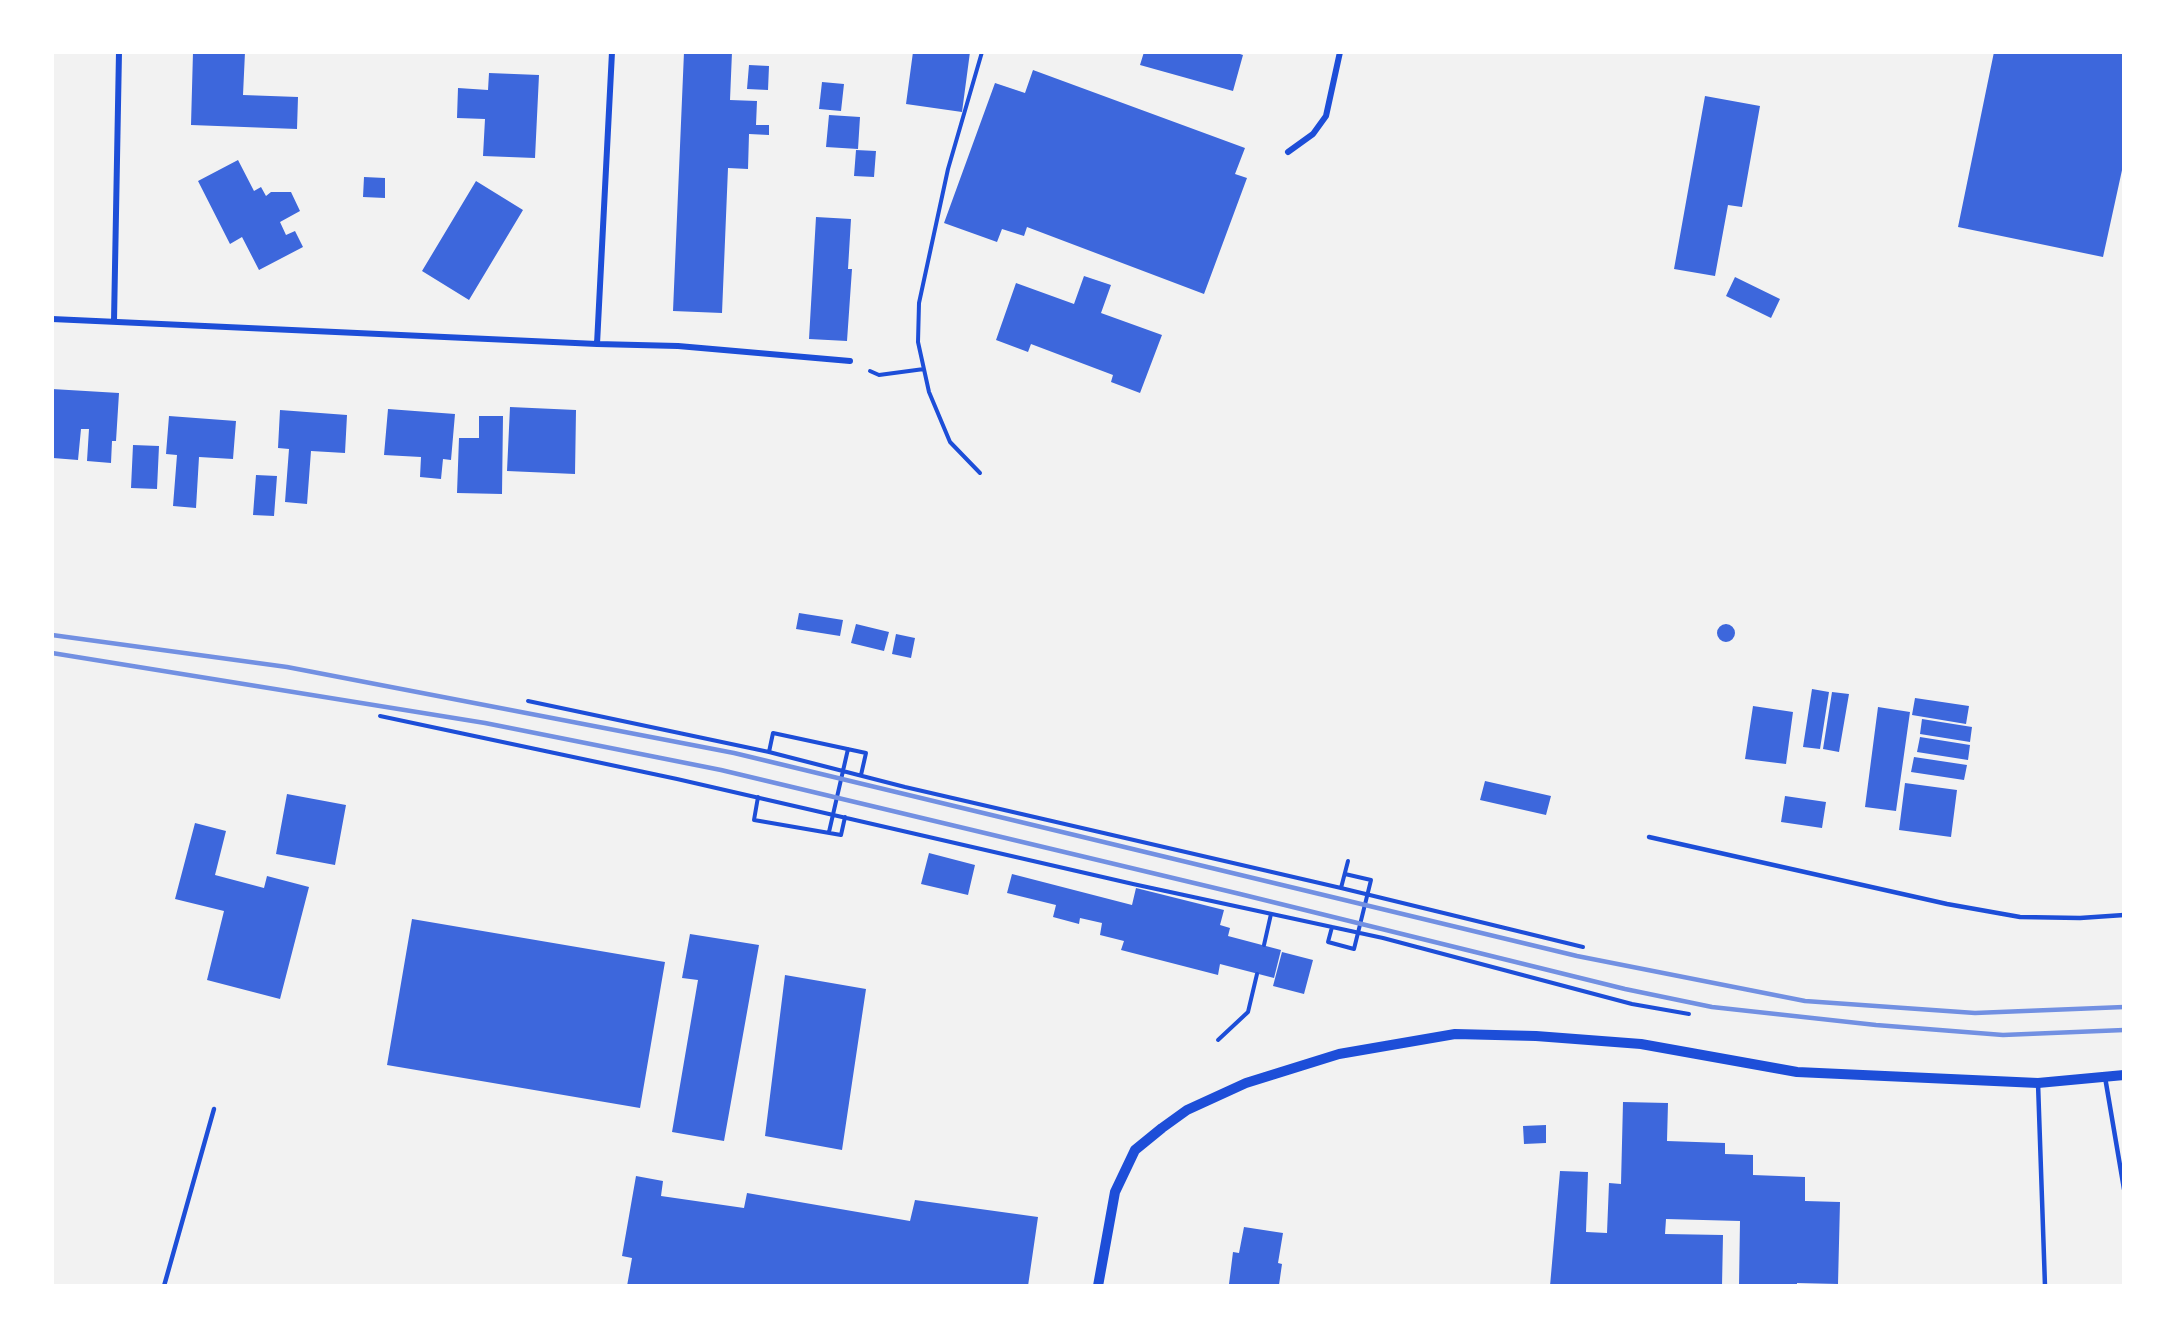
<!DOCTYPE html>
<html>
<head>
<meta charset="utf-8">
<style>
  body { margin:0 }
  #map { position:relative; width:2176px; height:1338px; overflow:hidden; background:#f2f2f2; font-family:Raleway,sans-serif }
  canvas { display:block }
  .frame { position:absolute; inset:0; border:54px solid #fff; pointer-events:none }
</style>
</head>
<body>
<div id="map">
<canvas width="2176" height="1338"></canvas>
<div class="frame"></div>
</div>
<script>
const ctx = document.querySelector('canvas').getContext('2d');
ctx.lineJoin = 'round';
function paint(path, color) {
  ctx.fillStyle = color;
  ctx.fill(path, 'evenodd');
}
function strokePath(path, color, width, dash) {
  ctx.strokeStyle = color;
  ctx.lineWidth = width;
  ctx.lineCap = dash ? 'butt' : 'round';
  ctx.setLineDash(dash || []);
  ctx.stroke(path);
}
const building = new Path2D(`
  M 193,52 L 245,52 L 243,95 L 298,97 L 297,129 L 191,125 Z
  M 684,52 L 732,52 L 730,100 L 757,101 L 756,125 L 769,125 L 769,135 L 749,134 L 748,169 L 728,168 L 722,313 L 673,311 Z
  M 913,52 L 970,52 L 962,112 L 906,104 Z
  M 1144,52 L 1234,52 L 1243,55 L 1233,91 L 1140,65 Z
  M 1994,52 L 2124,52 L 2124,161 L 2103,257 L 1958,227 Z
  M 749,65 L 769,66 L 768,90 L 747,89 Z
  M 1033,70 L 1245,148 L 1235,174 L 1247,178 L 1204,294 L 1027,227 L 1024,236 L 1002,229 L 997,242 L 944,223 L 995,83 L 1025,93 Z
  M 489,73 L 539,75 L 535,158 L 483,156 L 485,119 L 457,118 L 458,88 L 488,90 Z
  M 822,82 L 844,84 L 841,111 L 819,109 Z
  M 1705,96 L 1760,106 L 1742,207 L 1728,205 L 1715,276 L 1674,269 Z
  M 829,115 L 860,117 L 858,149 L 826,147 Z
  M 856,150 L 876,151 L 874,177 L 854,176 Z
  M 238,160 L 254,191 L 261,187 L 266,196 L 271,192 L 291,192 L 300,211 L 280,222 L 286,235 L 295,231 L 303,247 L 259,270 L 242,237 L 230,244 L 198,181 Z
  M 364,177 L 385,178 L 385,198 L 363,197 Z
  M 476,181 L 523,210 L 469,300 L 422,271 Z
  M 816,217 L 851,219 L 848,269 L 852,269 L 847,341 L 809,339 Z
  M 1084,276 L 1111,285 L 1101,313 L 1162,335 L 1140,393 L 1111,382 L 1113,375 L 1031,344 L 1028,352 L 996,340 L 1016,283 L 1074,304 Z
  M 1735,277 L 1780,299 L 1771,318 L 1726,296 Z
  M 52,389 L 119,393 L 116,441 L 112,441 L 111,463 L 87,461 L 89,429 L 81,429 L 78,460 L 53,458 Z
  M 510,407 L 576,410 L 575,474 L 507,471 Z
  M 388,409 L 455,414 L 451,460 L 443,459 L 441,479 L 420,477 L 421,457 L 384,455 Z
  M 280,410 L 347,415 L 345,453 L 311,451 L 307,504 L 285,502 L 289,449 L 278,448 Z
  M 169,416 L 236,421 L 233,459 L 199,457 L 196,508 L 173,506 L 177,455 L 166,454 Z
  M 479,416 L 503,416 L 502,494 L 457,493 L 459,438 L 479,438 Z
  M 133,445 L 159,446 L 157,489 L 131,488 Z
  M 256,475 L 277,476 L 274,516 L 253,515 Z
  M 799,613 L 843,620 L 840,636 L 796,629 Z
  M1717 633a9 9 0 1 1 18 0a9 9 0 1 1-18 0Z
  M 856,624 L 889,632 L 884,651 L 851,643 Z
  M 896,634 L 915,638 L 911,658 L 892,654 Z
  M 1812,689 L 1829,692 L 1820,749 L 1803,747 Z
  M 1832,692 L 1849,694 L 1839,752 L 1823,749 Z
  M 1915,698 L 1969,706 L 1966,724 L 1912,715 Z
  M 1753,706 L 1793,712 L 1786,764 L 1745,759 Z
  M 1878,707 L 1910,712 L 1896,811 L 1865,807 Z
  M 1922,719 L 1972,727 L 1970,742 L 1920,734 Z
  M 1920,737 L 1970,745 L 1968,760 L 1917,752 Z
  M 1914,757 L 1967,765 L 1964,780 L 1911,772 Z
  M 1485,781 L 1551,796 L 1546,815 L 1480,800 Z
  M 1905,783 L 1957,790 L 1951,837 L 1899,830 Z
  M 287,794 L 346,805 L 335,865 L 276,854 Z
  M 1785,796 L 1826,802 L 1822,828 L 1781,822 Z
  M 195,823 L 226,831 L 215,875 L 264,888 L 267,876 L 309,887 L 280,999 L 207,980 L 224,911 L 175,899 Z
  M 929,853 L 975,865 L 968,895 L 921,884 Z
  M 1012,874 L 1132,905 L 1136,888 L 1224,910 L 1220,925 L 1230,928 L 1228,936 L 1281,950 L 1274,978 L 1220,964 L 1218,975 L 1121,950 L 1124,941 L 1100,935 L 1102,923 L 1080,918 L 1079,924 L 1053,917 L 1056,905 L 1007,893 Z
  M 412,919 L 665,962 L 640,1108 L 387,1065 Z
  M 690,934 L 759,945 L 724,1141 L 672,1132 L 698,980 L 682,978 Z
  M 1282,952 L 1313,960 L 1304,994 L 1273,986 Z
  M 785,975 L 866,989 L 842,1150 L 765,1136 Z
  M 1623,1102 L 1668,1103 L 1667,1141 L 1725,1143 L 1725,1154 L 1753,1155 L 1753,1175 L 1805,1177 L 1805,1201 L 1840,1202 L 1838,1284 L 1797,1283 L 1797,1286 L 1739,1286 L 1740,1221 L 1666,1219 L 1665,1234 L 1723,1235 L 1722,1286 L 1550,1286 L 1560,1171 L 1588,1172 L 1586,1232 L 1607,1233 L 1609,1183 L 1621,1184 Z
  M 1546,1125 L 1546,1143 L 1524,1144 L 1523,1126 Z
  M 636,1176 L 663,1181 L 661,1196 L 744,1208 L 747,1193 L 910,1221 L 915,1200 L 1038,1217 L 1028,1286 L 627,1286 L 632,1258 L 622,1256 Z
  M 1244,1227 L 1283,1233 L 1278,1263 L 1282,1264 L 1279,1285 L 1229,1284 L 1233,1252 L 1239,1253 Z`);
const path = new Path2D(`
  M 870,371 L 879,375 L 924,369
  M 980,473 L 950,442 L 929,392 L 918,342 L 919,303 L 948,169 L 982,52
  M 528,701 L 769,752 L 905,787 L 1341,888 L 1583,947
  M 380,716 L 677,779 L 1133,884 L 1383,938 L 1632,1004 L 1689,1014
  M 769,752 L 773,733 L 866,753 L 861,775
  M 758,797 L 754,820 L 841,835 L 845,817
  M 829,832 L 848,749
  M 1341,888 L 1348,861
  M 1332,927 L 1328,942 L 1354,949 L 1371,880 L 1345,874
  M 1264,945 L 1271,914
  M 1218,1040 L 1248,1012 L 1257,974`);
const service = new Path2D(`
  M 1649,837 L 1947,904 L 2020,917 L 2080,918 L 2124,915
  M 2105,1077 L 2124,1189
  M 2038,1083 L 2045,1286
  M 164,1286 L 214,1109`);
const minor = new Path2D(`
  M 1288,152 L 1313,134 L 1326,116 L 1340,52
  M 52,319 L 597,344 L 678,346 L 850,361
  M 114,321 L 119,52
  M 597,344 L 612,52`);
const tertiary = new Path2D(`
  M 1098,1286 L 1115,1192 L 1135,1150 L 1162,1128 L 1187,1110 L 1246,1083 L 1339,1054 L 1455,1034 L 1536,1036 L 1641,1044 L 1797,1072 L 2038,1083 L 2124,1075`);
const rail = new Path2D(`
  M 52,635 L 287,667 L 734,753 L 1577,956 L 1805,1001 L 1975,1013 L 2124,1007
  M 52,653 L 485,723 L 721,770 L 1240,894 L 1625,989 L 1712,1007 L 1876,1025 L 2003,1035 L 2124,1030`);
paint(building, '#3d67dc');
strokePath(path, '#1d4ed8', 4);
strokePath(service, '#1d4ed8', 4.5);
strokePath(minor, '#1d4ed8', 6);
strokePath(tertiary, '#1d4ed8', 10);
strokePath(rail, '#7290e2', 4.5);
</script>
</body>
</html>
